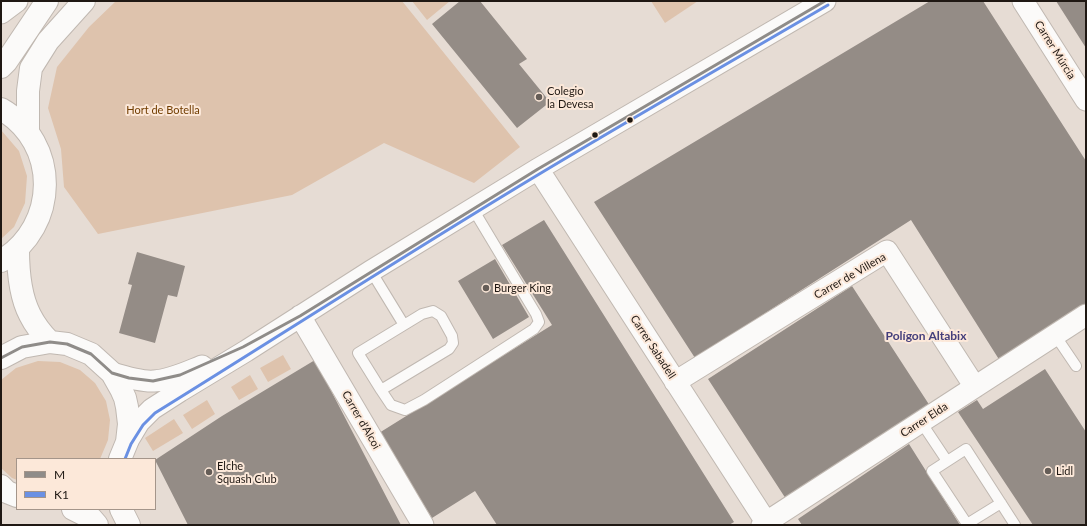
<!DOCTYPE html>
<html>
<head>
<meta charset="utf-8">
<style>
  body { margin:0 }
  #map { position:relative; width:1087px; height:526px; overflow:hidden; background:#e6dcd4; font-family:Lato,sans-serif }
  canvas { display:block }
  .frame { position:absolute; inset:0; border:2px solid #1f1813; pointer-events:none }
  .legend { position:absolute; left:16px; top:458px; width:140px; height:52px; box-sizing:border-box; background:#fce8d9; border:1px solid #a4958a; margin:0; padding:5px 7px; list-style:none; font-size:12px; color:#1f1813 }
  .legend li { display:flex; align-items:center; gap:8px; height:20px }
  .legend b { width:20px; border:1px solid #a4958a }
</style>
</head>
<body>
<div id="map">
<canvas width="1087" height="526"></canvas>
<div class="frame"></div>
<ul class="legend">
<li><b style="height:5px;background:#8f8c89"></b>M</li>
<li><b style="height:5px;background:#6a90e3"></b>K1</li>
</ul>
</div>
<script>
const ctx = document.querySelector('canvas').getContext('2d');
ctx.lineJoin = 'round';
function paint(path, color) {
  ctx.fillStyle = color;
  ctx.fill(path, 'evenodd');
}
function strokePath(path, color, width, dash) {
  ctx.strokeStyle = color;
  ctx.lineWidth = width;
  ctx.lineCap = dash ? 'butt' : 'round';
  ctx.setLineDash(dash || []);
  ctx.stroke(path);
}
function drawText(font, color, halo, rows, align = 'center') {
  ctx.font = font + ' Lato,sans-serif';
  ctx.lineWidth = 4;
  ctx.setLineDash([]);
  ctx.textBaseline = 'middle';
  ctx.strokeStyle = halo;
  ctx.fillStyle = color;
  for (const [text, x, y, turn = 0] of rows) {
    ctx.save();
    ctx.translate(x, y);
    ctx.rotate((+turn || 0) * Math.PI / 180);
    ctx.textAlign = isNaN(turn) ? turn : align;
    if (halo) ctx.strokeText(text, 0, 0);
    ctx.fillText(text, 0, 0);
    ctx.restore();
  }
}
const green = new Path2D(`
  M 116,1 L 402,1 L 520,147 L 474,183 L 384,143 L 292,195 L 98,234 L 64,187 L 61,149 L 48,108 L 57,67 L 89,27 Z
  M 412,1 L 450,1 L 427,20 Z
  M 651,1 L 698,1 L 665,23 Z
  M 1,130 L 19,151 L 27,176 L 25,203 L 14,227 L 1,239 Z
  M 283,355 L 291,369 L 268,382 L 260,368 Z
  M 38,361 L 60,362 L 80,370 L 95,383 L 106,401 L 110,420 L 108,440 L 100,459 L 17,459 L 17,480 L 12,478 L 1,468 L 1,380 L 16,368 Z
  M 250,375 L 258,389 L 239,400 L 231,387 Z
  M 207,400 L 215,414 L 192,429 L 183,415 Z
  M 174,419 L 183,433 L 153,451 L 145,438 Z`);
const building = new Path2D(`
  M 460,1 L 480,1 L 527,59 L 519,64 L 550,102 L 517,128 L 432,24 Z
  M 930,1 L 983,1 L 1086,161 L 1086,305 L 1000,361 L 911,220 L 695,358 L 594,202 Z
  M 1056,1 L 1086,1 L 1086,48 Z
  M 544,220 L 734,522 L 729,525 L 497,525 L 475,491 L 432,518 L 379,433 L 552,325 L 502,245 Z
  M 137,252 L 185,266 L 177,297 L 168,295 L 155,343 L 119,333 L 132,285 L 128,284 Z
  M 495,259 L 529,317 L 493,339 L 458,281 Z
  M 852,286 L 930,406 L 786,499 L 708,379 Z
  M 315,360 L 401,525 L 188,525 L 155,460 L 222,416 Z
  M 1045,369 L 1086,432 L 1086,525 L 1033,525 L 958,412 L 977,400 L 983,409 Z
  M 909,444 L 960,525 L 802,525 L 798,519 Z`);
const service = new Path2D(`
  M 371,271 L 404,325
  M 1055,335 L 1076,366
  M 381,390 L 449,349 L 453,343 L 452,336 L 441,316 L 433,311 L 422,314 L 358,353 L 381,390 L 391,405 L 405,410 L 424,400 L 534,329 L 539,322 L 536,314 L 473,209
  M 921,422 L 947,461
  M 1001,503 L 967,524 L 932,471 L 966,449 L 1015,525`);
const minor = new Path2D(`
  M 1023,1 L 1086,100
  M 1,13 L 17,1
  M 538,169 L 768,525
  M 300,316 L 423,525
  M 112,373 C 122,376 144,382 154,381 C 171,380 187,372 202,366
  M 675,382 L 887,251 L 975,387
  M 127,442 L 139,422 L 152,409 L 180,391 L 246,351 L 371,271 L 538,169 L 825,1
  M 762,525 L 1086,315`);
const primary = new Path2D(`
  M 1,67 L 6,62 L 47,1
  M 1,109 C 60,143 59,226 1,261
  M 28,131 L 28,91 L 31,68 L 48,41 L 84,1
  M 18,249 C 18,270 20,296 30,315 C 35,325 42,334 50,342
  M 1,358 L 22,347 L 50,342 L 67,344 L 91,354 L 112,373 L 121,389 L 125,398 L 127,407 L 129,424 L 127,442 L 120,459
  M 1,486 L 7,492 L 17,496
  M 73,509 L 91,518 L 97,525
  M 121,509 L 129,525`);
const bus1 = new Path2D(`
  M 1,358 L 22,347 L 50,342 L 67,344 L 91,354 L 112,373 L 129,378 L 153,381 L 180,375 L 243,347 L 300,316 L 538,169 L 825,1`);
const bus2 = new Path2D(`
  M 125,459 L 131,444 L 143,425 L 155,413 C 284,333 411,251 541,173 C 636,116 732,61 828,5`);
const markers = [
  [539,97,4,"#655d57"],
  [630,120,3.5,"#1f1813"],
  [595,135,3.5,"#1f1813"],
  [486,288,4,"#655d57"],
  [1048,471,4,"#655d57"],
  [209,472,4,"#655d57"]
];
const streetNames = [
  ["Carrer Múrcia",1055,50,58],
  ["Carrer de Villena",850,276,-30],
  ["Carrer Sabadell",653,347,57],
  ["Carrer d'Alcoi",361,420,60],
  ["Carrer Elda",924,420,-33]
];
const poiNames = [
  ["Colegio",547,91],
  ["la Devesa",547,104],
  ["Burger King",494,288],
  ["Elche",217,466],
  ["Squash Club",217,479],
  ["Lidl",1056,471]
];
const parkNames = [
  ["Hort de Botella",163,110]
];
const neighbourhoodNames = [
  ["Polígon Altabix",926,336]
];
paint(green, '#dec3ad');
paint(building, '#948c86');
strokePath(service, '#c0b8b1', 12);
strokePath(minor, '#c0b8b1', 23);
strokePath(primary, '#c0b8b1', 24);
strokePath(service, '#fbfaf9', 10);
strokePath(minor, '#fbfaf9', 21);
strokePath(primary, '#fbfaf9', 22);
strokePath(bus1, '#8f8c89', 3);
strokePath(bus2, '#6a90e3', 3);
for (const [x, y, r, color] of markers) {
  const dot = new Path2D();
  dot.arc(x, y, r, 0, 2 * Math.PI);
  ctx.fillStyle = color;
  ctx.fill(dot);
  strokePath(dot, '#fce8d9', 1.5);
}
drawText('11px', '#1f1813', '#fce8d9', streetNames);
drawText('11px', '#1f1813', '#fce8d9', poiNames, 'left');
drawText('11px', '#713d01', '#fce8d9', parkNames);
drawText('bold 12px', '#443e7b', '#fce8d9', neighbourhoodNames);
</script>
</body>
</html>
